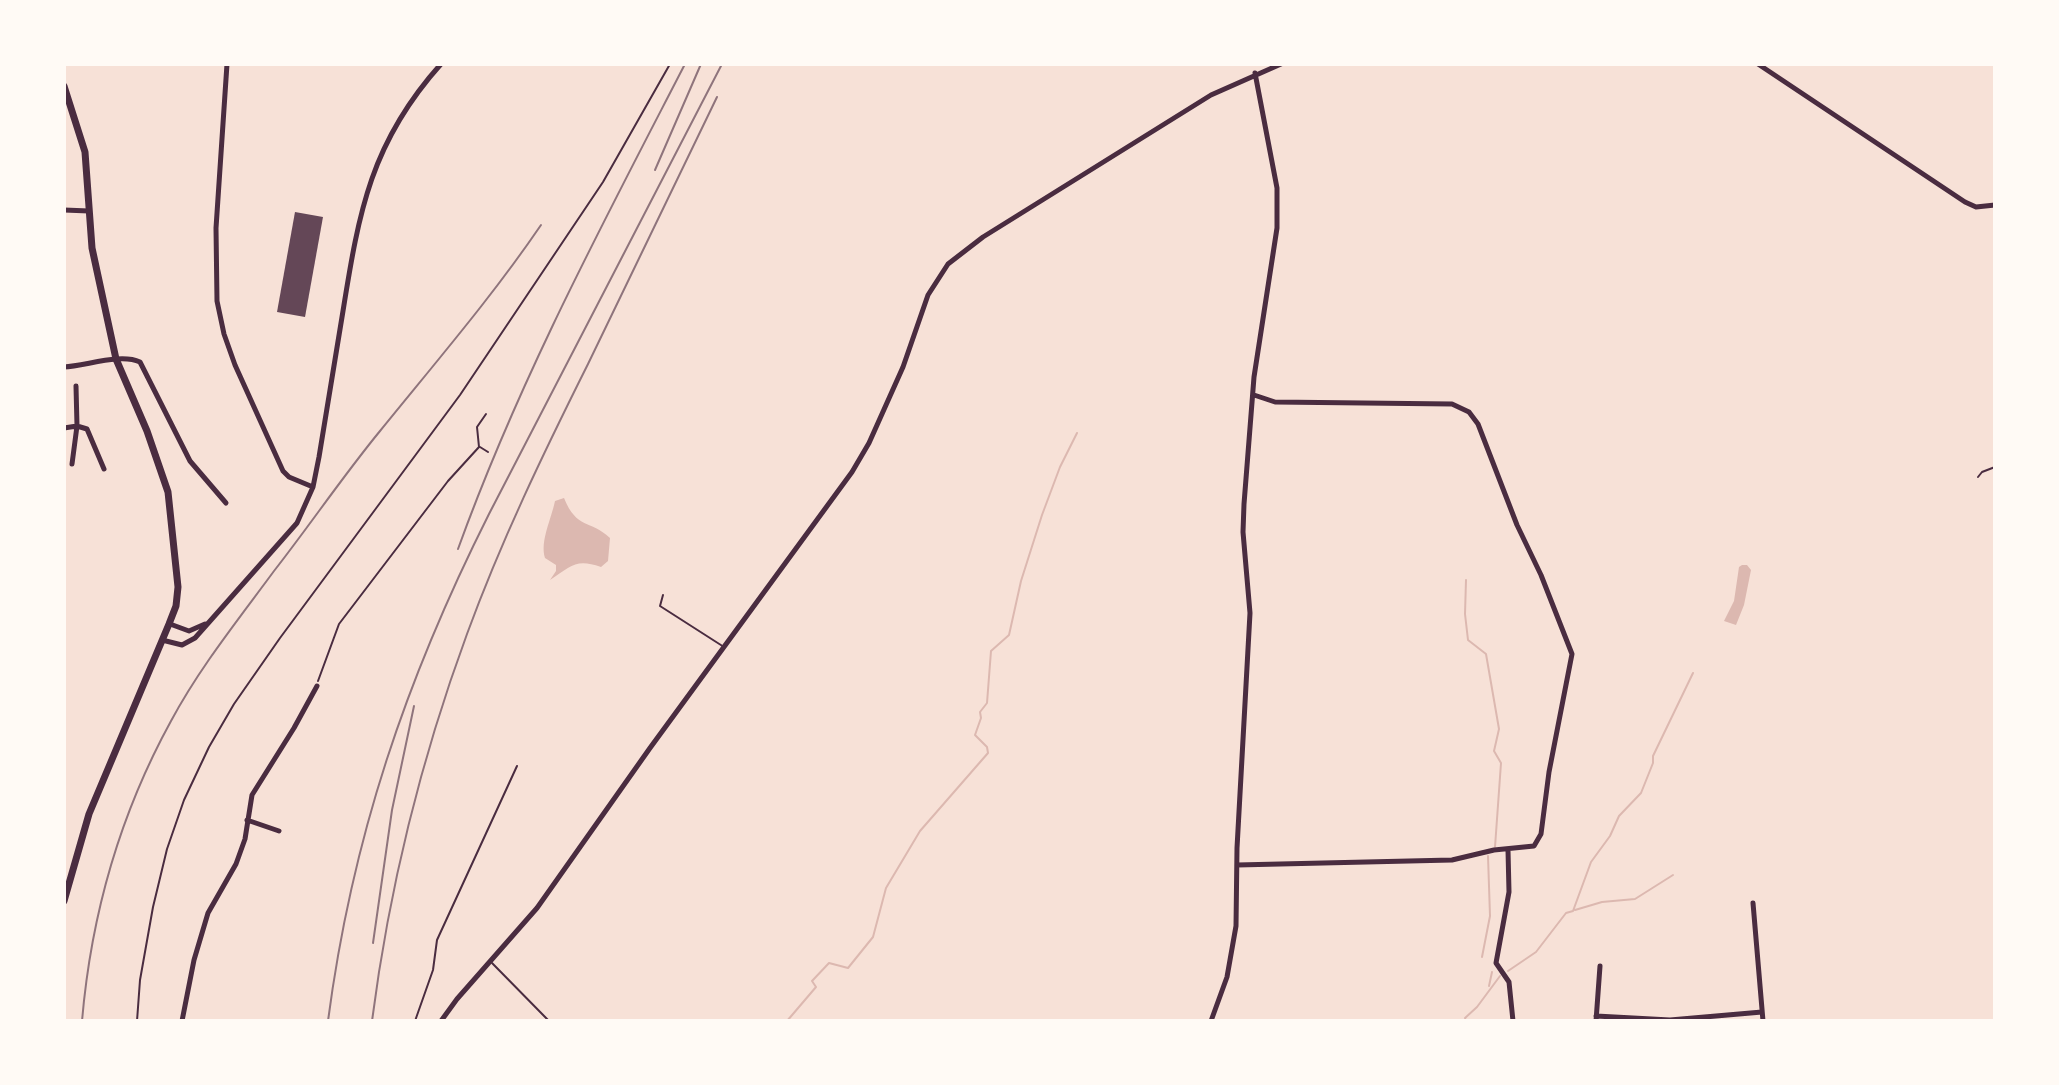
<!DOCTYPE html>
<html>
<head>
<meta charset="utf-8">
<style>
  body { margin:0 }
  #map { position:relative; width:2059px; height:1085px; overflow:hidden; background:#f7e1d7; font-family:"PT Sans Narrow",sans-serif }
  canvas { display:block }
  .frame { position:absolute; inset:0; border:66px solid #fffaf5; pointer-events:none }
</style>
</head>
<body>
<div id="map">
<canvas width="2059" height="1085"></canvas>
<div class="frame"></div>
</div>
<script>
const ctx = document.querySelector('canvas').getContext('2d');
ctx.lineJoin = 'round';
function paint(path, color) {
  ctx.fillStyle = color;
  ctx.fill(path, 'evenodd');
}
function strokePath(path, color, width, dash) {
  ctx.strokeStyle = color;
  ctx.lineWidth = width;
  ctx.lineCap = dash ? 'butt' : 'round';
  ctx.setLineDash(dash || []);
  ctx.stroke(path);
}
const water = new Path2D(`
  M 564,498 C 577,530 590,519 610,538 L 608,561 L 601,567 C 576,558 571,566 550,580 L 556,571 L 556,565 L 545,558 C 540,541 551,520 555,501 Z
  M 1742,565 L 1747,565 L 1751,570 L 1744,605 L 1736,625 L 1724,621 L 1734,601 L 1739,567 Z`);
const stream = new Path2D(`
  M 1466,580 L 1465,614 L 1468,640 L 1486,654 L 1499,729 L 1494,751 L 1501,763 L 1495,847
  M 1575,910 L 1602,902 L 1635,899 L 1673,875
  M 1482,957 L 1490,916 L 1488,856
  M 1508,971 L 1536,952 L 1566,913 L 1573,911 L 1591,862 L 1610,836 L 1619,816 L 1641,793 L 1653,763 L 1653,756 L 1693,673
  M 1489,986 L 1492,972
  M 787,1021 L 816,987 L 812,981 L 829,963 L 848,968 L 873,937 L 886,888 L 920,831 L 988,753 L 987,747 L 975,735 L 981,718 L 980,712 L 987,703 L 991,651 L 1009,635 L 1021,581 L 1042,515 L 1060,467 L 1077,433
  M 1466,1021 L 1465,1018 L 1477,1007 L 1500,976`);
const building = new Path2D(`
  M 295,212 L 323,217 L 305,317 L 277,312 Z`);
const path = new Path2D(`
  M 480,447 L 488,452
  M 318,681 L 339,624 L 448,481 L 479,447 L 477,427 L 486,414
  M 137,1021 L 140,980 L 153,907 L 167,849 L 184,800 L 209,747 L 234,704 L 280,638 L 460,395 L 603,182 L 670,64`);
const service = new Path2D(`
  M 1978,477 L 1982,472 L 1995,467
  M 663,595 L 660,606 L 724,647
  M 492,963 L 549,1021
  M 415,1021 L 433,970 L 437,940 L 517,766`);
const minor = new Path2D(`
  M 227,64 L 216,228 L 217,301 L 224,334 L 235,365 L 283,471 L 289,477 L 313,487
  M 1758,64 L 1965,202 L 1976,207 L 1995,205
  M 64,210 L 89,211
  M 64,367 C 86,366 120,353 140,362 L 190,461 L 226,503
  M 64,428 L 77,426 L 87,429 L 104,469
  M 72,464 L 77,426 L 76,386
  M 170,624 L 189,631 L 205,624
  M 162,640 L 182,645 L 195,638 L 297,523 L 313,487 L 319,457 C 327,408 335,360 343,311 C 359,211 371,142 441,64
  M 247,820 L 279,831
  M 1508,850 L 1509,892 L 1496,963 L 1509,982 L 1513,1021
  M 1237,865 L 1452,860 L 1494,850 L 1534,846 L 1541,834 L 1549,772 L 1572,654 L 1541,575 L 1517,525 L 1478,424 L 1469,412 L 1452,404 L 1275,402 L 1254,395
  M 1753,903 L 1763,1021
  M 1596,1016 L 1670,1020 L 1762,1012
  M 182,1021 L 194,960 L 208,913 L 236,864 L 245,839 L 252,795 L 294,728 L 317,686
  M 441,1021 L 457,999 L 537,908 L 650,748 L 852,472 L 869,443 L 903,367 L 928,295 L 948,264 L 983,237 L 1211,95 L 1281,64
  M 1211,1021 L 1227,977 L 1236,926 L 1237,848 L 1250,613 L 1243,532 L 1244,504 L 1254,377 L 1277,228 L 1277,188 L 1255,73
  M 1596,1021 L 1600,966`);
const secondary = new Path2D(`
  M 64,86 L 85,152 L 92,248 L 116,359 L 147,431 L 168,492 L 178,587 L 176,606 L 169,624 L 89,814 L 64,901`);
const rail = new Path2D(`
  M 655,170 L 701,64
  M 458,549 C 519,380 603,223 685,64
  M 373,943 L 392,810 L 414,706
  M 82,1021 C 91,916 120,814 171,721 C 200,667 238,620 274,571 C 310,525 343,476 380,431 C 435,363 492,297 541,225
  M 328,1021 C 352,838 406,679 489,514 L 722,64
  M 372,1021 C 389,889 421,759 467,634 C 501,541 544,452 588,364 C 631,275 674,186 717,97`);
paint(water, '#dcb8b0');
strokePath(stream, '#dcb8b0', 2);
paint(building, '#644757');
strokePath(path, '#4a2c40', 2);
strokePath(service, '#4a2c40', 2);
strokePath(minor, '#4a2c40', 5);
strokePath(secondary, '#4a2c40', 7);
strokePath(rail, '#8f747c', 2);
</script>
</body>
</html>
